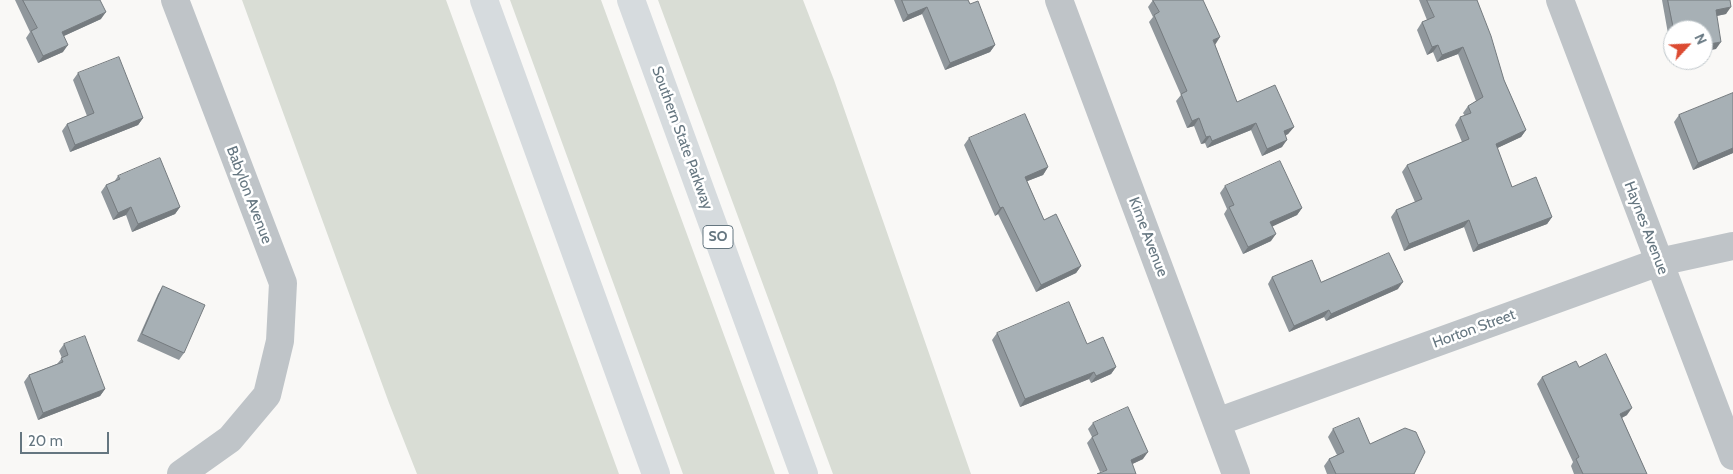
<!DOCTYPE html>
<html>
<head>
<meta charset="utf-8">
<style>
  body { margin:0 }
  #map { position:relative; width:1733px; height:474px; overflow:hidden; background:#f9f8f6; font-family:Cabin,sans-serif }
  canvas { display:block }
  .north { position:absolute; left:1663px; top:20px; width:50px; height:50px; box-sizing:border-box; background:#fff; border:1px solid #c1c8cc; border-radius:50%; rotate:65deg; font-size:14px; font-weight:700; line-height:20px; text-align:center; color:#657680 }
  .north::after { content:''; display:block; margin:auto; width:18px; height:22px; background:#dc4b32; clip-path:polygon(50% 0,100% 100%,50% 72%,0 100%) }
  .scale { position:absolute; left:20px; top:432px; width:89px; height:22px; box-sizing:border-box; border:2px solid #657680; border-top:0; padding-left:6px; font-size:15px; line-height:18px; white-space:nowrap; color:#657680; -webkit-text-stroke:4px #fff; paint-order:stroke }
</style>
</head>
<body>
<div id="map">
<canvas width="1733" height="474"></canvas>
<div class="north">N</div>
<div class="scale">20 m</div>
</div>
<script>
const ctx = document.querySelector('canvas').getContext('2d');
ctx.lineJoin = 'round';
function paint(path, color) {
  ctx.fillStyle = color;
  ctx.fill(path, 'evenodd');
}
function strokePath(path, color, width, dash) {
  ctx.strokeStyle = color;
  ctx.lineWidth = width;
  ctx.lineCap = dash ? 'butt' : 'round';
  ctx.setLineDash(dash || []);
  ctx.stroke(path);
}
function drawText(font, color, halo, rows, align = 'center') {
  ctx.font = font + ' Cabin,sans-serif';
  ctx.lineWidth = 5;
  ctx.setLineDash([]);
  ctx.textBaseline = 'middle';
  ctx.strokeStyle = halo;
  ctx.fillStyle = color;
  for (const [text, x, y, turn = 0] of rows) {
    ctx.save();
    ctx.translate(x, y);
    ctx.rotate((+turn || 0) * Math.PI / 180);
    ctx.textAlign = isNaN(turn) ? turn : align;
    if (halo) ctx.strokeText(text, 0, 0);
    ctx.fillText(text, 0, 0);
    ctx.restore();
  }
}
const green = new Path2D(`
  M 242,0 L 446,0 L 619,474 L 417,474 L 389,403 Z
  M 510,0 L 601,0 L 775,474 L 683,474 Z
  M 658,0 L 803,0 L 834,80 L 971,474 L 833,474 Z`);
const minor = new Path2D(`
  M 175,0 L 283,283 L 280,341 L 267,395 L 230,439 L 181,474
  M 1059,0 L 1236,474
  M 1560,0 L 1733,456
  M 1217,422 L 1659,262 L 1733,246`);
const motorway = new Path2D(`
  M 484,0 L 656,474
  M 631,0 L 804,474`);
const wall = new Path2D(`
  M 15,0 L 100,0 L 101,19 L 64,36 L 63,52 L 38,63 L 26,38 L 30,32 Z
  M 894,0 L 968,0 L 970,4 L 995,45 L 990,52 L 945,70 L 922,14 L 903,22 Z
  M 1153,0 L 1215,45 L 1237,102 L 1294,127 L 1288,134 L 1285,136 L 1282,147 L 1262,156 L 1251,130 L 1207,148 L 1205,143 L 1201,144 L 1194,126 L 1187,128 L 1176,101 L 1181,95 L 1149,22 L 1153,17 L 1148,7 Z
  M 1419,0 L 1477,0 L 1504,80 L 1526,130 L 1521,137 L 1497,148 L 1512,187 L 1552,217 L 1547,224 L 1473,252 L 1464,227 L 1404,251 L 1391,217 L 1396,210 L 1415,202 L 1402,172 L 1407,165 L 1462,142 L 1455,125 L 1460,117 L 1465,116 L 1463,113 L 1468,106 L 1476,101 L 1458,54 L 1437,62 L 1433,52 L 1427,55 L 1417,30 L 1422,22 L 1427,20 Z
  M 1662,0 L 1730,0 L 1726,14 L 1717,16 L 1716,49 L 1703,51 L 1703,30 L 1673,30 L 1673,56 L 1672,56 Z
  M 78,73 L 143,118 L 138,125 L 70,152 L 62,131 L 67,124 L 87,116 L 73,80 Z
  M 1733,93 L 1733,153 L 1693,170 L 1674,122 L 1679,115 Z
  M 969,138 L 1048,167 L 1043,175 L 1027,181 L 1044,220 L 1081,266 L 1076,273 L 1036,292 L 998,214 L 995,216 L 964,145 Z
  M 118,176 L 180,207 L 175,214 L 132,232 L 126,215 L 113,220 L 101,192 L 106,185 L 114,182 Z
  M 1225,186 L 1302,208 L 1297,215 L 1272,226 L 1271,241 L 1243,254 L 1224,214 L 1227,209 L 1220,193 Z
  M 1272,277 L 1321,282 L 1398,289 L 1326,321 L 1324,317 L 1289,332 L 1268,284 Z
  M 163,286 L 184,353 L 179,360 L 137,341 L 158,294 Z
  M 997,333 L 1087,344 L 1116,367 L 1111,374 L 1091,383 L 1089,379 L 1020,407 L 992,340 Z
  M 64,344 L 105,389 L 100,396 L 38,420 L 24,382 L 29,375 L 57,364 L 62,358 L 59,351 Z
  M 1579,367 L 1627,415 L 1622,418 L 1647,474 L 1574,474 L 1571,466 L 1573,462 L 1537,384 L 1542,377 Z
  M 1093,423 L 1143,459 L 1132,464 L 1100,472 L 1087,443 L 1092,437 L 1088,429 Z
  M 1333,429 L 1370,444 L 1414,474 L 1327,474 L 1324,466 L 1329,459 L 1337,455 L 1328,437 Z`);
const shadedWall = new Path2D(`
  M 927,7 L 922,14 L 903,22 L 908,15 Z
  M 1731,7 L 1726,14 L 1711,17 L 1716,10 Z
  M 106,12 L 101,19 L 57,39 L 62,32 Z
  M 1220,37 L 1215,45 L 1213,40 Z
  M 1721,42 L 1716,49 L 1703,51 L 1703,45 Z
  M 68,45 L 63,52 L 38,63 L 43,56 Z
  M 995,45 L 990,52 L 945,70 L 950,63 Z
  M 1438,45 L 1433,52 L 1427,55 L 1432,47 Z
  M 1463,47 L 1458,54 L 1437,62 L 1442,55 Z
  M 143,118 L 138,125 L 70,152 L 75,145 Z
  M 1199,118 L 1194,126 L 1187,128 L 1192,121 Z
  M 1256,123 L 1251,130 L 1207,148 L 1212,141 Z
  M 1294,127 L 1288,134 L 1279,138 L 1284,131 Z
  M 1526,130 L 1521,137 L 1491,151 L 1496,144 Z
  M 1210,136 L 1205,143 L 1201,144 L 1206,137 Z
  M 1287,140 L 1282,147 L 1262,156 L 1267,149 Z
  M 1733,148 L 1733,153 L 1693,170 L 1698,163 Z
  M 1048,167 L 1043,175 L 1020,184 L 1025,177 Z
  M 131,207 L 126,215 L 113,220 L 118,213 Z
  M 180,207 L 175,214 L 132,232 L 138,224 Z
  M 1003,207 L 998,214 L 995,216 L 1000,208 Z
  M 1302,208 L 1297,215 L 1265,230 L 1270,222 Z
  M 1552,217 L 1547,224 L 1473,252 L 1478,245 Z
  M 1469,220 L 1464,227 L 1404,251 L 1409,244 Z
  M 1276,234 L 1271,241 L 1243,254 L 1248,247 Z
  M 1081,266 L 1076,273 L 1036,292 L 1041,285 Z
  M 1403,282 L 1398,289 L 1326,321 L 1331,314 Z
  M 1329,310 L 1324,317 L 1289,332 L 1294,326 Z
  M 1116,367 L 1111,374 L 1091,383 L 1096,376 Z
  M 1094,372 L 1089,379 L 1020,407 L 1025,399 Z
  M 105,389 L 100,396 L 38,420 L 43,413 Z
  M 1632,408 L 1627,415 L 1615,421 L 1620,414 Z
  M 1148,452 L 1143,459 L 1126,467 L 1131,460 Z`);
const building = new Path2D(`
  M 23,0 L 100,0 L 106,12 L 62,32 L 68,45 L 43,56 L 31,31 L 37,28 Z
  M 902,0 L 968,0 L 970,4 L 978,1 L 995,45 L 950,63 L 927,7 L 908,15 Z
  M 1153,0 L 1203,0 L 1220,37 L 1213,40 L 1237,102 L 1275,85 L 1294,127 L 1284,131 L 1287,140 L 1267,149 L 1256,123 L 1212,141 L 1210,136 L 1206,137 L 1199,118 L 1192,121 L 1181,94 L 1187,91 L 1154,15 L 1159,12 Z
  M 1427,0 L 1477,0 L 1491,36 L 1504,80 L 1526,130 L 1496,144 L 1512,187 L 1536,177 L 1552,217 L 1478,245 L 1469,220 L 1409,244 L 1396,210 L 1422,199 L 1407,165 L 1469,139 L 1460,117 L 1471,113 L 1468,106 L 1483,97 L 1463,47 L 1442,55 L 1438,45 L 1432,47 L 1422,22 L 1434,17 Z
  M 1668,0 L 1730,0 L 1731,7 L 1716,10 L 1721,42 L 1703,45 L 1703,30 L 1674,30 Z
  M 119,57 L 143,118 L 75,145 L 67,124 L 94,113 L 78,73 Z
  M 1733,93 L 1733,148 L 1698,163 L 1679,115 Z
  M 1025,114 L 1048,167 L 1025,177 L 1044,220 L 1056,214 L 1081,266 L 1041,285 L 1003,207 L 1000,208 L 969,138 Z
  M 160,158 L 180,207 L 138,224 L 131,207 L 118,213 L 106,185 L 120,179 L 118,176 Z
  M 1280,161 L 1302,208 L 1270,222 L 1276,234 L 1248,247 L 1229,207 L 1234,205 L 1225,186 Z
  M 1389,253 L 1403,282 L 1331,314 L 1329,310 L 1294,326 L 1272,277 L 1312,260 L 1321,282 Z
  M 163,286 L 205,305 L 184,353 L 142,334 Z
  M 1069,302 L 1087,344 L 1103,337 L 1116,367 L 1096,376 L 1094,372 L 1025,399 L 997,333 Z
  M 85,336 L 105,389 L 43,413 L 29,375 L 63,362 L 61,358 L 68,355 L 64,344 Z
  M 1606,354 L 1632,408 L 1620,414 L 1647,474 L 1583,474 L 1576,459 L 1579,457 L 1542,377 L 1576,361 L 1579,367 Z
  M 1128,407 L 1148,452 L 1131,460 L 1136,474 L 1097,474 L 1107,470 L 1092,437 L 1098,434 L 1093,423 Z
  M 1359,418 L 1370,444 L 1405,428 L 1416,432 L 1425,452 L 1414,474 L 1336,474 L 1329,459 L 1344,452 L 1333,429 Z`);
const shields = [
  [718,237,30]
];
const shieldNames = [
  ["SO",718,237]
];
const streetNames = [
  ["Southern State Parkway",682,138,70],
  ["Babylon Avenue",249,195,69],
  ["Haynes Avenue",1646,228,69],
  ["Kime Avenue",1148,237,69],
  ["Horton Street",1474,329,-20]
];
paint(green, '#d9ddd5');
strokePath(minor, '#bfc4c8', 28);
strokePath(motorway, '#d6dbde', 28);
paint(wall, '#90979c');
paint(shadedWall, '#757b7f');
paint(building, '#a7b0b5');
strokePath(building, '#757b7f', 1);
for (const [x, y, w] of shields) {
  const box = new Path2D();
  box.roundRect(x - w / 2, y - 11.5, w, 23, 4);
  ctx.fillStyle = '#fff';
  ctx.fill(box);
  strokePath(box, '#657680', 1);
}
drawText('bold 14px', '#657680', null, shieldNames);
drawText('15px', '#657680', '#fff', streetNames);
</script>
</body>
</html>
